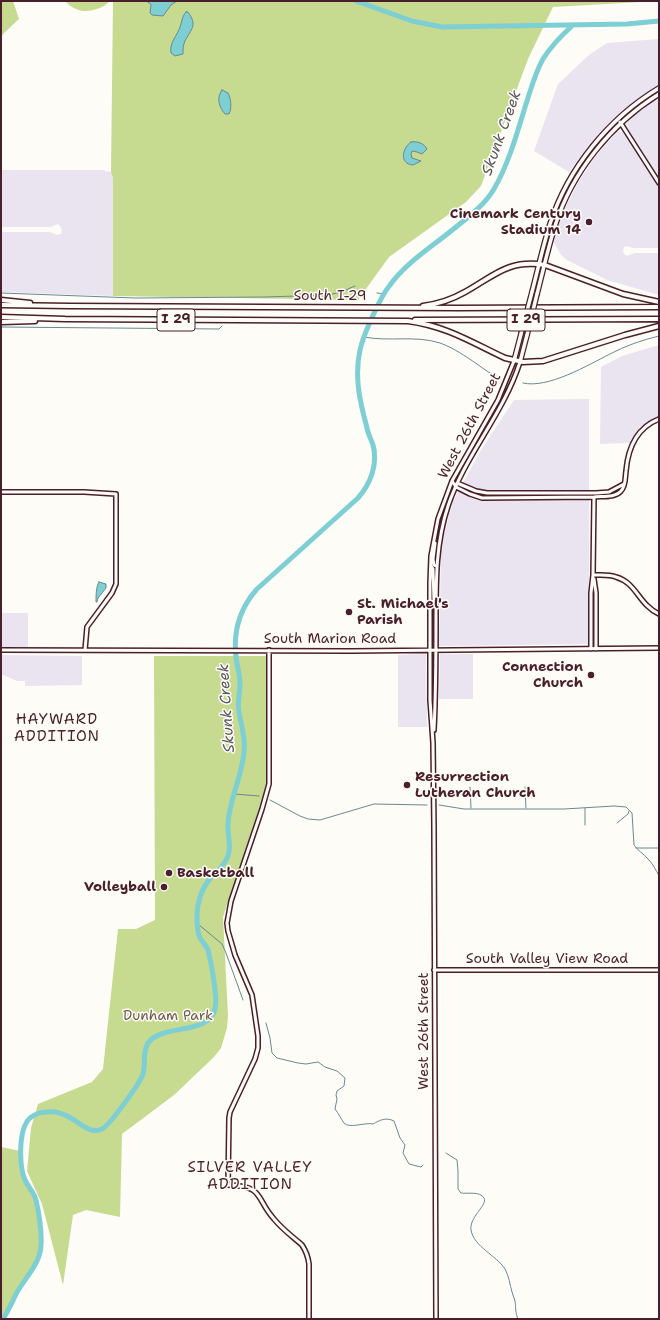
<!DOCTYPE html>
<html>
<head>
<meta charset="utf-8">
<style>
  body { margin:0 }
  #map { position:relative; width:660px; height:1320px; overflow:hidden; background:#fdfcf7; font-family:"Shantell Sans",sans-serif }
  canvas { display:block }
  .frame { position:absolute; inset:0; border:2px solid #4a1f2b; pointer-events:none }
</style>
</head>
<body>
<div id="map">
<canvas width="660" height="1320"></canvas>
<div class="frame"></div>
</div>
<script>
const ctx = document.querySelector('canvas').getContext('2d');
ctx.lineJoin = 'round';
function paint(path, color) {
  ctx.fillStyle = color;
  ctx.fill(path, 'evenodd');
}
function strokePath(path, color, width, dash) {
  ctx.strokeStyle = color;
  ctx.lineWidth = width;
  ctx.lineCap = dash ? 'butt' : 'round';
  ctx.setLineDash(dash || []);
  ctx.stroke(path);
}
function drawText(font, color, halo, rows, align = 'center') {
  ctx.font = font + ' "Shantell Sans",sans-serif';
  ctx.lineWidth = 3;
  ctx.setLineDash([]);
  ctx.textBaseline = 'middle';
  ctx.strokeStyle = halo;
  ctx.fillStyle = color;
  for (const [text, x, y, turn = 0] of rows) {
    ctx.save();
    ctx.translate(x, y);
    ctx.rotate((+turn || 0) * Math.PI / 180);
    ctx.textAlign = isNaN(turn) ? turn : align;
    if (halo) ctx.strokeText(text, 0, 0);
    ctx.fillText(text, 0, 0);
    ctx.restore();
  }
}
const built = new Path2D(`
  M 659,39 L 659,85 L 645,94 L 613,120 L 587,147 L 569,172 L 534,151 L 558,84 L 589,55 L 607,43 Z
  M 659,97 L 659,178 L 625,124 L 648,104 Z
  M 619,131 L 622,132 L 627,136 L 659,188 L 659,248 L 634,248 L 626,246 L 624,247 L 623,251 L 624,254 L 627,256 L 635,253 L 659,253 L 659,295 L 607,280 L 567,260 L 561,255 L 553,241 L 561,216 L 579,181 L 595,157 L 617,132 Z
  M 1,170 L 102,170 L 111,172 L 113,178 L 113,296 L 1,292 L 1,232 L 50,232 L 57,235 L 61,234 L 62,230 L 60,226 L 58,224 L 50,227 L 1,227 Z
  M 659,345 L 659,416 L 646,423 L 639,428 L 629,443 L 600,444 L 601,367 L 622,356 Z
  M 589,399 L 589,644 L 439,646 L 441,557 L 444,533 L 453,501 L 481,450 L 514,400 Z
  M 1,613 L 28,613 L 28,647 L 1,647 Z
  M 426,654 L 427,727 L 398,727 L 398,655 Z
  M 440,654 L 473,654 L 473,699 L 439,699 Z
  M 1,655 L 82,656 L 82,685 L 25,686 L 25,681 L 17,681 L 1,674 Z`);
const green = new Path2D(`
  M 1,1 L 13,1 L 19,19 L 5,32 L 1,37 Z
  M 65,1 L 110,1 C 103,9 86,14 76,9 C 71,7 68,4 65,1 Z
  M 113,1 L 659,1 L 553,7 L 528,59 L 481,186 L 466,202 L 389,257 L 358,300 L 113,296 L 113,178 L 111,172 Z
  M 154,656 L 267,656 L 267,785 L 223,917 L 228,1016 L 227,1028 L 221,1048 L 214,1057 L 174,1095 L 122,1134 L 120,1217 L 86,1210 L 73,1215 L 63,1285 L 42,1204 L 27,1171 L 31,1128 L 38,1104 L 92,1082 L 103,1069 L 118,929 L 136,929 L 155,920 Z
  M 1,1147 L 21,1151 L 22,1168 L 25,1180 L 34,1194 L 37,1203 L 41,1246 L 39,1256 L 16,1295 L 3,1319 L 1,1319 Z`);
const water = new Path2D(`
  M 147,1 L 177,1 L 171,5 L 163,16 L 152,15 L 150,13 L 151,5 Z
  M 186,12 L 188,12 C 198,26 191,29 185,41 C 183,45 183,50 183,54 L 175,56 L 171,53 C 169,43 177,36 180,27 C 182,22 182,16 186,12 Z
  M 222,90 L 228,93 C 231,99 232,108 229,114 L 225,114 C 219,107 216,98 222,90 Z
  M 411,142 C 417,141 424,143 427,149 L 422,154 L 417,152 L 412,151 L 411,154 L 412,158 L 421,161 L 413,165 C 399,164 402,148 411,142 Z
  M 99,582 L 106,584 L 106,588 L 98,598 L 97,602 L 96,602 C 96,596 96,586 99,582 Z`);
const stream = new Path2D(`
  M 1,293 L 135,298 L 265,297 L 328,295 L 341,292 L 355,286
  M 377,293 L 384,294
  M 1,327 L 219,329 L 222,326
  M 364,337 C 389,342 415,335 440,343 C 454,348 465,356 477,364 C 484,369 490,374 498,377
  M 523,383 C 548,389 588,365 610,354 C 625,346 642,340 659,336
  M 470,787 L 471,808
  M 525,787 L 526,808
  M 234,794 L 259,796
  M 270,800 L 300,816 L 308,819 L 320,820 L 374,804 L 427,805
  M 439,805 L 464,809 L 564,809 L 614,806 L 626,807 L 632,813 L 634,845 C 637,850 644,854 648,859 C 653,864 656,870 659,876
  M 617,823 L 628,814 L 629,811
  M 585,825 L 585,808
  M 636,848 L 659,848
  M 198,924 L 222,944 L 226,953 L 243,1000
  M 266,1023 L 270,1038 L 272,1053 L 277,1058 L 298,1063 L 306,1064 L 318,1062 L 325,1067 L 337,1071 L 345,1078 L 344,1086 L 337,1091 L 336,1095 L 337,1099 L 335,1109 C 339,1114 341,1119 344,1123 C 349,1129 366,1122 373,1124 C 380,1120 386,1117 394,1121 L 400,1138 L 405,1145 L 403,1153 L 409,1164 L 421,1167 L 423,1165
  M 446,1153 L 457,1160 L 458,1171 L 458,1189 L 461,1193 C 467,1194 480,1191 484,1198 C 488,1205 469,1217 471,1230 C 474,1247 496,1255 505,1269 C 509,1276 510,1285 512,1292 C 513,1295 514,1298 515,1301 C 516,1307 515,1313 518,1319`);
const river = new Path2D(`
  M 356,1 L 412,21 L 442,27 L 627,24 L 659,21
  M 3,1319 C 8,1311 12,1303 16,1294 C 24,1279 40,1264 41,1246 C 42,1233 39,1212 36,1200 C 34,1192 28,1187 25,1180 C 19,1166 18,1129 30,1118 C 35,1114 40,1112 47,1112 C 55,1111 62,1113 69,1117 C 79,1122 90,1135 102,1129 C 110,1125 140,1083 143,1074 C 146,1064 142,1052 148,1043 C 163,1023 208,1036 215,1009 C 218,998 211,962 208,950 C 206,945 203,943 200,938 C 197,932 197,923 197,916 C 197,904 201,891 208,881 C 215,873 224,867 228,856 C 232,845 227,835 228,824 C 229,800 242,777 244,752 C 246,738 241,726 239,712 C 237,702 240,693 240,684 C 240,675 237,666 236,657 C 233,631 240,608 257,589 L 358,498 C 371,483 378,464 373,445 C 371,439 368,434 367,428 C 360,402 354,377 360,350 C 362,341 366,331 370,322 C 376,309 381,296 390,285 C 406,263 430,248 451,231 C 466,219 484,206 494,189 C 509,163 517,133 526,104 C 531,89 535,73 543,59 C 551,46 562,35 573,25`);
const secondary = new Path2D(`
  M 620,122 L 659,183
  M 452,481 L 456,487 L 470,494 L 482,498 L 594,497 C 602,496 615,498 621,491 C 626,486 625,478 626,471 C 628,448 636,428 659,419
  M 457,483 L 476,491 L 487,493 L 596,493 L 609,492 L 624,484
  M 1,492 L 84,492 L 116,494 L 116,584 L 112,593 L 87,627 L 85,650
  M 435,543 L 433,559 L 434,565 L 436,566
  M 431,566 L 433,569 L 434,601
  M 593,575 C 601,575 609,574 616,577 C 637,583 638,604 659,614
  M 594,579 L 596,593 L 596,649
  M 591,649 L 591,593 L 593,575 L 594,497
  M 1,650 L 351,651 L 659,648
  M 269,650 L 269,784 L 262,809 L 231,901 L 227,923 L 228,931 L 235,955 L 252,995 L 258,1036 L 258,1048 L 255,1059 L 230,1112 L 229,1118 L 228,1185 C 265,1186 255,1198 274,1219 C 282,1229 293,1237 302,1245 C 306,1251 308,1256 309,1264 L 309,1319
  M 434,730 C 436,692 436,655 436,617 C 436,579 436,542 448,506 C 465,455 503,415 520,362
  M 434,970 L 659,970
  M 436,1319 L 434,828 L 433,743 L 430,700 L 430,583 L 431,556 L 438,519 L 452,481 L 498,400 L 514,361`);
const primary = new Path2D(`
  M 532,292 C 538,269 543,246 550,224 C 568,168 609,118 659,88
  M 537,294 C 543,271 548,248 555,226 C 572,172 611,124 659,94
  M 514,361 L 521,334
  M 520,362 L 527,335`);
const highway = new Path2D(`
  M 1,300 L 30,303
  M 1,305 L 70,306 L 458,308 L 659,307
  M 423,306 C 438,304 451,300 465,292 C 494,276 508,259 545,265 L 623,294 L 659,302
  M 1,317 L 65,319 L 408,321 C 446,326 471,342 505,358 L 523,362 L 543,361 L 625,335 L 659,326
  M 415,320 L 659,319
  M 1,322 L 35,321`);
const primaryBridge = new Path2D(`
  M 521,334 L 532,292
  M 527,335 L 537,294`);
const markers = [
  [589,222,4,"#4a1f2b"],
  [349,612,4,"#4a1f2b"],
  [591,675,4,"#4a1f2b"],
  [407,785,4,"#4a1f2b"],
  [169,873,4,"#4a1f2b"],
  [164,887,4,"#4a1f2b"]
];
const shields = [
  [176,320,38],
  [526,320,38]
];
const shieldNames = [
  ["I 29",176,320],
  ["I 29",526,320]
];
const poiNames = [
  ["Cinemark Century",581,214],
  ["Stadium 14",581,230],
  ["St. Michael's",357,604,"left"],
  ["Parish",357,620,"left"],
  ["Connection",583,667],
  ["Church",583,683],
  ["Resurrection",415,777,"left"],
  ["Lutheran Church",415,793,"left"],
  ["Basketball",177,873,"left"],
  ["Volleyball",156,887]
];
const streetNames = [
  ["South I-29",330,296],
  ["West 26th Street",470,426,-62],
  ["South Marion Road",330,639],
  ["South Valley View Road",547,959],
  ["West 26th Street",424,1031,-90]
];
const parkNames = [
  ["Dunham Park",168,1016]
];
const waterNames = [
  ["Skunk Creek",502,133,-70],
  ["Skunk Creek",227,708,-94]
];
const neighbourhoodNames = [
  ["HAYWARD",57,720],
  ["ADDITION",57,737],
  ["SILVER VALLEY",250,1168],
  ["ADDITION",250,1185]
];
paint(built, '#e9e4ef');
paint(green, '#c6da90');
paint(water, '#7dcfd4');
strokePath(water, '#698990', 1);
strokePath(stream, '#698990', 1);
strokePath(river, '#7dcfd4', 5);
strokePath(secondary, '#4a1f2b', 6);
strokePath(primary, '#4a1f2b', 6);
strokePath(highway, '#4a1f2b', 7);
strokePath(secondary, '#fdfcf7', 3);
strokePath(primary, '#fdfcf7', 3.5);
strokePath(highway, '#fdfcf7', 4);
strokePath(primaryBridge, '#4a1f2b', 6, []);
strokePath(primaryBridge, '#fdfcf7', 3.5);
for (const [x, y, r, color] of markers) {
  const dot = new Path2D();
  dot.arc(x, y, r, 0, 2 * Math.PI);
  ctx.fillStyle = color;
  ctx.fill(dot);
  strokePath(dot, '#fdfcf7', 1.5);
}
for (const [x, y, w] of shields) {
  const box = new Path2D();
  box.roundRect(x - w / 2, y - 11, w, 22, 3);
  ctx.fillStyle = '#fdfcf7';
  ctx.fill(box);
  strokePath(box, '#4a1f2b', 1);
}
drawText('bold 13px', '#4a1f2b', null, shieldNames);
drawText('bold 14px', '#4a1f2b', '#fdfcf7', poiNames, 'right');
drawText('14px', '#4a1f2b', '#fdfcf7', streetNames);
drawText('14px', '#6f5749', '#fdfcf7', parkNames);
drawText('italic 15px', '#59545e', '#fdfcf7', waterNames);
ctx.letterSpacing = '1px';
drawText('15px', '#4a1f2b', '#fdfcf7', neighbourhoodNames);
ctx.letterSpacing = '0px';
</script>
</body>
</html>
